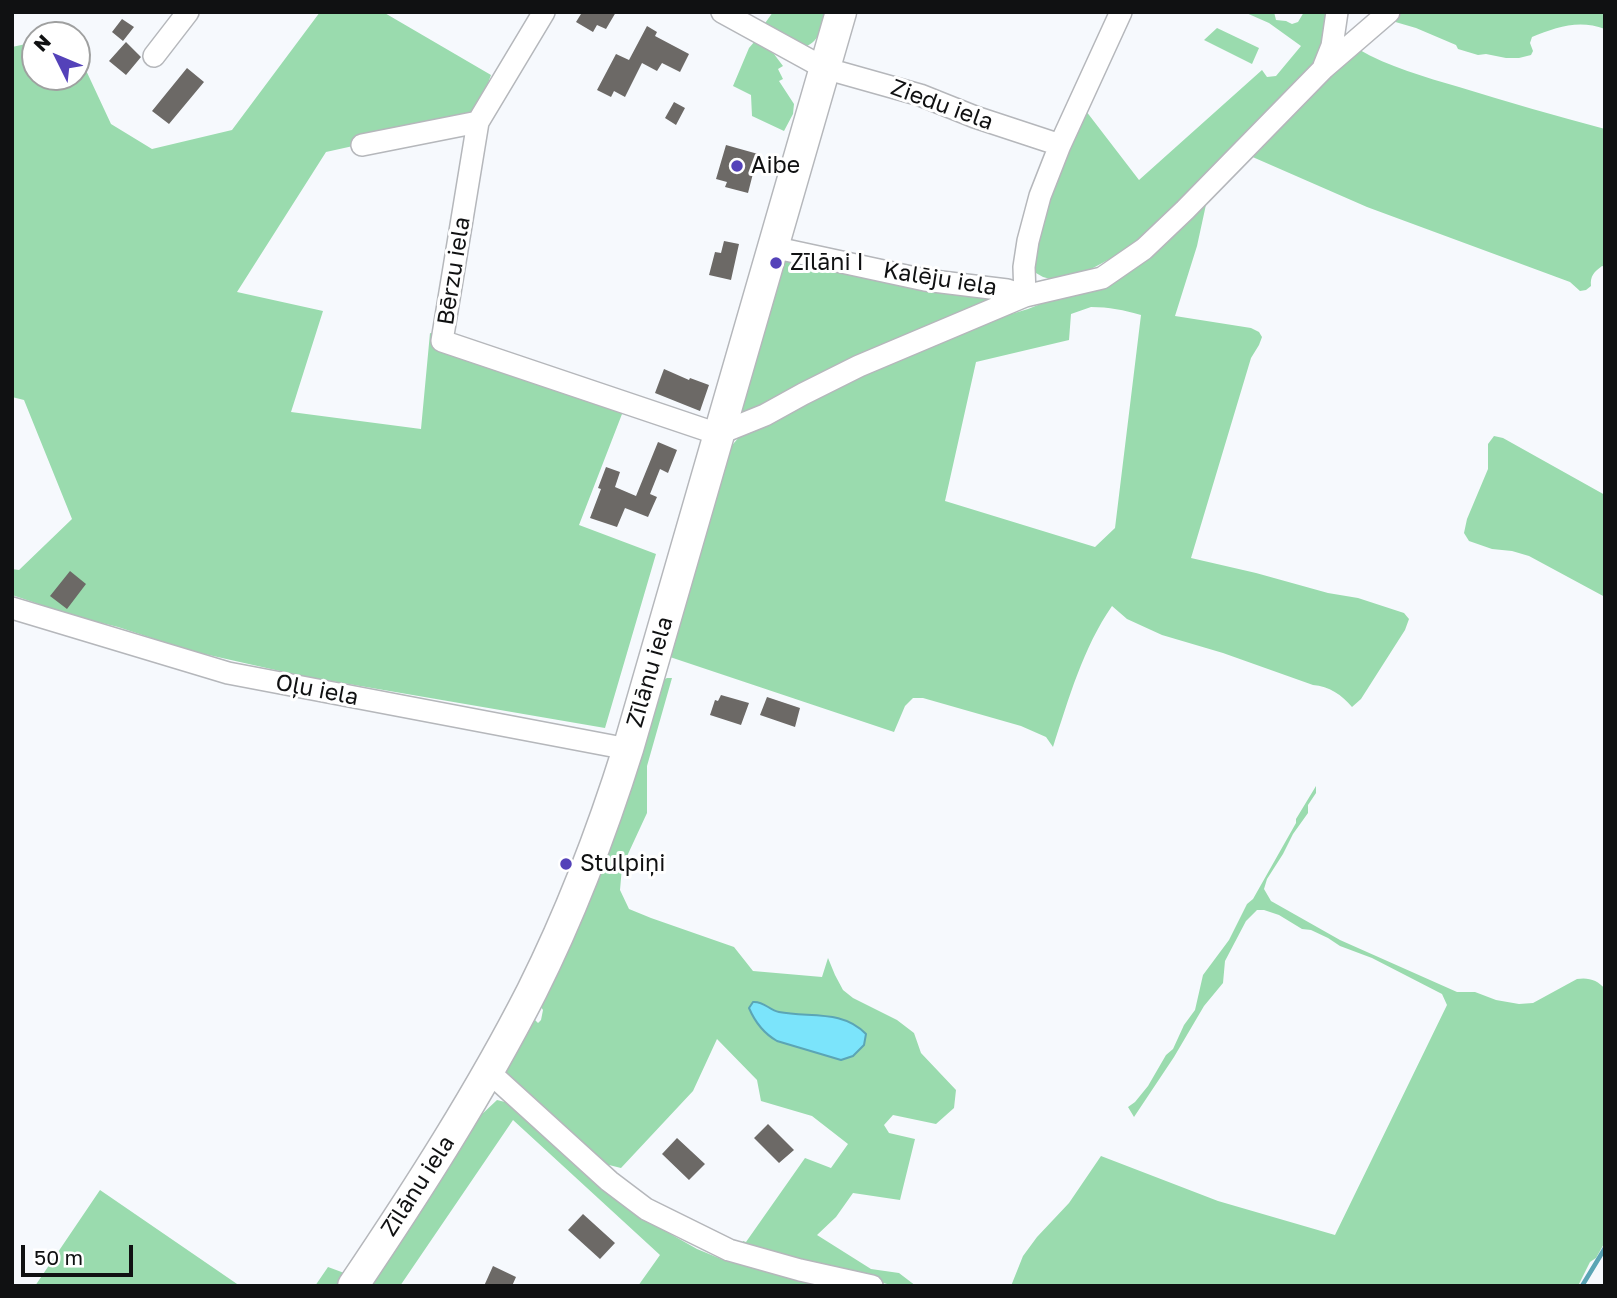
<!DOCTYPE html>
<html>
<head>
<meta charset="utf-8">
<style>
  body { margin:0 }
  #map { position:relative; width:1617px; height:1298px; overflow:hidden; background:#f6f9fd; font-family:"Golos Text",sans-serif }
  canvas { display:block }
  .frame { position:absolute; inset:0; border:14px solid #101112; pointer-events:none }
  .north { position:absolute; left:21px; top:21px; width:70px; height:70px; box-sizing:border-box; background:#fff; border:2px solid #9fa0a0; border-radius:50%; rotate:313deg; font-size:19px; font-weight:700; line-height:28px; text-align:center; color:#101112 }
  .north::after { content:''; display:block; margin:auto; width:24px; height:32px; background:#5442b9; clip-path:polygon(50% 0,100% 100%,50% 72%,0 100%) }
  .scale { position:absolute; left:21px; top:1245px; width:112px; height:32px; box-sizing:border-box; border:4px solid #101112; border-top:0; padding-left:9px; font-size:21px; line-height:24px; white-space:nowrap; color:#101112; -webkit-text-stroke:5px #fff; paint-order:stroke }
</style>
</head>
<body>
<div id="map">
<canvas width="1617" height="1298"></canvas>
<div class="frame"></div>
<div class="north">N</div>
<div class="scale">50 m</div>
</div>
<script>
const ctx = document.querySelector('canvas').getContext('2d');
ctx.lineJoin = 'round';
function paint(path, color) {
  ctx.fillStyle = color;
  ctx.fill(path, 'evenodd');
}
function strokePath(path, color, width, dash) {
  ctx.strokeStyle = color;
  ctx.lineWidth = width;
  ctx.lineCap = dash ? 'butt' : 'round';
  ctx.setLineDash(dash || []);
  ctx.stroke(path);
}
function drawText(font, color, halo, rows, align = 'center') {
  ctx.font = font + ' "Golos Text",sans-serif';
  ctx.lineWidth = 6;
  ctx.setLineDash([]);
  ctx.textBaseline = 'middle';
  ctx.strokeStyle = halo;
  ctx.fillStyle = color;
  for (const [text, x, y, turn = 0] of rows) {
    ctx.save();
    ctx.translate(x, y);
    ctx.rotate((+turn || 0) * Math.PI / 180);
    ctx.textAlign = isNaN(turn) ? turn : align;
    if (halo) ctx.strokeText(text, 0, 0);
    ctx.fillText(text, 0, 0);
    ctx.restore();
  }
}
const green = new Path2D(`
  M 320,12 L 383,12 L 491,75 L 475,119 L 326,152 L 237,292 L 323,311 L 291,412 L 421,429 L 430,333 L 629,396 L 579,525 L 656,554 L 605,728 L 302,676 L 191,651 L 118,627 L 77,617 L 12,595 L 12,569 L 19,570 L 72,519 L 24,400 L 12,397 L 12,47 L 35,42 L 35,77 L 77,77 L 77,51 L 111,124 L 152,149 L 232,130 Z
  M 773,12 L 827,12 C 823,26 820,41 805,47 L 763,26 Z
  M 1244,12 L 1274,12 L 1276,20 L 1286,21 L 1292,24 L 1298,22 L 1304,12 L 1333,12 L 1324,52 L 1273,105 L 1258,124 L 1220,158 L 1193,191 L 1146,235 L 1119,254 L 1093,268 L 1067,278 L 1054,280 L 1043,277 L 1036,273 L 1032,265 L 1031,245 L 1069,148 L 1086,111 L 1139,180 L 1262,70 L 1267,77 L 1276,76 L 1301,46 L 1269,23 Z
  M 1402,12 L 1605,12 L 1605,29 C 1579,19 1556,27 1532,37 L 1530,43 L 1533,51 L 1531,55 L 1519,58 L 1506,58 L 1486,54 L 1478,55 L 1458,49 L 1456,45 L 1416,28 L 1392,21 Z
  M 1217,28 L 1259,48 L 1252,64 L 1204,40 Z
  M 755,41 L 774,54 L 783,66 L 778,69 L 783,79 L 779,81 L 794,104 L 793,114 L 784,131 L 752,116 L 751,95 L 733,86 L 749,48 Z
  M 1358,49 C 1389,67 1425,77 1459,87 C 1507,102 1556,116 1605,129 L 1605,267 L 1602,266 C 1594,272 1590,276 1591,286 L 1586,290 L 1580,291 L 1570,282 L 1367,207 L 1248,155 Z
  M 1207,200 L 1197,246 L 1175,316 L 1251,328 L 1259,332 L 1262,337 L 1259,345 L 1251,358 L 1191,558 L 1256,573 L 1328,593 L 1358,598 L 1404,613 L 1409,619 L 1405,630 L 1361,699 L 1352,707 C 1342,695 1329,686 1313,685 L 1223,653 L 1162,635 L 1127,619 L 1112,606 C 1083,648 1069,698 1053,747 L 1046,737 L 1021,726 L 923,698 L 913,698 L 905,706 L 894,732 L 667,656 L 726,452 L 741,435 L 844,383 L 998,318 L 1028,309 L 1063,295 ZM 1091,307 C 1109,307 1124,310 1141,315 L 1115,528 L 1095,547 L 945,501 L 976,362 L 1069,340 L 1071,314 Z
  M 779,258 L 1007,292 L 853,357 L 744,414 L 740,412 Z
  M 1494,436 L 1503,438 L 1605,495 L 1605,597 L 1529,556 L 1512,551 L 1492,549 L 1469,541 L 1464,533 L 1467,519 L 1488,469 L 1488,444 Z
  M 667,678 L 672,678 L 647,766 L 647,813 L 622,867 L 620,890 L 629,909 L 651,918 L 734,947 L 753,971 L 822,977 L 828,958 L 835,975 L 843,990 L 853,998 L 897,1020 L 914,1033 L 921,1053 L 956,1090 L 954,1108 L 936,1124 L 893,1115 L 884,1125 L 889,1133 L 915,1139 L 900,1200 L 853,1193 L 836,1217 L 817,1235 L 871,1269 L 899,1273 L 916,1286 L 895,1286 L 852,1275 L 742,1244 L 743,1241 L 746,1242 L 805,1158 L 831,1168 L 848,1144 L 812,1116 L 761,1101 L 757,1080 L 717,1039 L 693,1091 L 621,1168 L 609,1165 L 603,1169 L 501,1076 L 530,1021 L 534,1019 L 538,1023 L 541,1020 L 543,1010 L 539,1004 L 663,680 Z
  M 1316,786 L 1316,793 L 1308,805 L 1308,813 L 1293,834 L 1283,854 L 1267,879 L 1264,889 L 1271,901 L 1340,940 L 1457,992 L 1475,992 L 1496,1000 L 1519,1004 L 1533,1003 L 1577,979 C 1588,977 1598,980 1605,989 L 1605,1242 L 1596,1258 L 1590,1262 L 1578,1286 L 1011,1286 L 1023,1256 L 1037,1237 L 1069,1203 L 1101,1156 L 1218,1201 L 1335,1235 L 1447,1005 L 1442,994 L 1372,958 L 1340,946 L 1328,938 L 1311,930 L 1302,929 L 1279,915 L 1264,910 L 1257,910 L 1246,921 L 1225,961 L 1223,983 L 1204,1006 L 1174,1057 L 1134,1117 L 1128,1107 L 1135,1102 L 1148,1086 L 1166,1055 L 1173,1049 L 1184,1025 L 1195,1010 L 1203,975 L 1229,940 L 1247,904 L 1253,899 L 1296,823 L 1296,819 Z
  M 497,1100 L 509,1103 L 604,1187 L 651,1223 L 697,1249 L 726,1261 L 741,1265 L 751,1263 L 846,1286 L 638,1286 L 660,1255 L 513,1120 L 400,1286 L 366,1286 L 479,1117 Z
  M 100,1190 L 240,1286 L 35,1286 Z
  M 328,1267 L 347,1274 L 339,1286 L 315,1286 Z`);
const water = new Path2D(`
  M 753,1002 C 764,1001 769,1010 779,1012 C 809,1018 842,1009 866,1034 L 864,1045 L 853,1056 L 841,1060 L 777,1041 C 763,1033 755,1022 749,1008 Z`);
const stream = new Path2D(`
  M 1582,1286 L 1605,1248`);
const building = new Path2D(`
  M 577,12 L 616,12 L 606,29 L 597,25 L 593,32 L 576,22 L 581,14 Z
  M 122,19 L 134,27 L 123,41 L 112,32 Z
  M 647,26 L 657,32 L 655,36 L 689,54 L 680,72 L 662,63 L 657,71 L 642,63 L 625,97 L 614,91 L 611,97 L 597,90 L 616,54 L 629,60 Z
  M 126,42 L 141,57 L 126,75 L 109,61 Z
  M 187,68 L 204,82 L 169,124 L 152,111 Z
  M 674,102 L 685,108 L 676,125 L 665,118 Z
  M 726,145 L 758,154 L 748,193 L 725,187 L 727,182 L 716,179 Z
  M 724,241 L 739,244 L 731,280 L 709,275 L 715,252 L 721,253 Z
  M 664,369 L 689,380 L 690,378 L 709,385 L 700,411 L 655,393 Z
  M 658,442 L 677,450 L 668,473 L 660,469 L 650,494 L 657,497 L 648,517 L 625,508 L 617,527 L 590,518 L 601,489 L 598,488 L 606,467 L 620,472 L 615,487 L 636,496 Z
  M 70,571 L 86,584 L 67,609 L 50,596 Z
  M 721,695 L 749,703 L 741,725 L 710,715 L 715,700 L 718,701 Z
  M 767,697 L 800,708 L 795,727 L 760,715 Z
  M 768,1124 L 794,1150 L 779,1163 L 754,1138 Z
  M 677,1138 L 705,1164 L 689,1180 L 662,1154 Z
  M 583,1214 L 615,1243 L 600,1259 L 568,1230 Z
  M 493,1266 L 516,1277 L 512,1286 L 484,1286 Z`);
const minor = new Path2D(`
  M 544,12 L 478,122 L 442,341 L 718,434 L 765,415 L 803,394 L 859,366 L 1025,296 L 1102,278 L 1144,249 L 1185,210 L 1324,68 L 1389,12
  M 722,12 L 824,68 L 920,95 L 975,117 L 1060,145
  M 154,56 L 188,12
  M 1324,66 L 1332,46 L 1337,12
  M 362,145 L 478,122
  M 772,247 L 925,280 L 1007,290 L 1025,296 L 1024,267 L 1028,241 L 1040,196 L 1060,145 L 1121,12
  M 12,608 L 228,673 L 628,749
  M 488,1071 L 609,1181 L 646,1209 L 729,1250 L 800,1270 L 872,1286`);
const highway = new Path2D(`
  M 353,1286 C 417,1191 480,1093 532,991 C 571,913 602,832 628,749 L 841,12`);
const markers = [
  [737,166,7,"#5442b9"],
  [776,263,7,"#5442b9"],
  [566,864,7,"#5442b9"]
];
const streetNames = [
  ["Ziedu iela",942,105,20],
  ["Bērzu iela",454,271,-81],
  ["Kalēju iela",940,279,9],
  ["Zīlānu iela",650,672,-74],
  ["Oļu iela",317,690,11],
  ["Zīlānu iela",418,1186,-57]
];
const poiNames = [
  ["Aibe",751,166],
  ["Zīlāni I",790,263],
  ["Stulpiņi",580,864]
];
paint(green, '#9adbae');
paint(water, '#7be4fb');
strokePath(water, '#5ba5b5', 2);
strokePath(stream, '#5ba5b5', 4.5);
paint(building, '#6c6966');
strokePath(minor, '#b5b7bb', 24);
strokePath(highway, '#b5b7bb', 33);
strokePath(minor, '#fff', 21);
strokePath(highway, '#fff', 30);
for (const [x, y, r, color] of markers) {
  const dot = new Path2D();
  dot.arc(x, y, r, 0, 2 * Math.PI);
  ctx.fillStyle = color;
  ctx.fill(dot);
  strokePath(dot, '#fff', 2.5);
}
drawText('23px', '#101112', '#fff', streetNames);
drawText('23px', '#101112', '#fff', poiNames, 'left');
</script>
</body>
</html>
